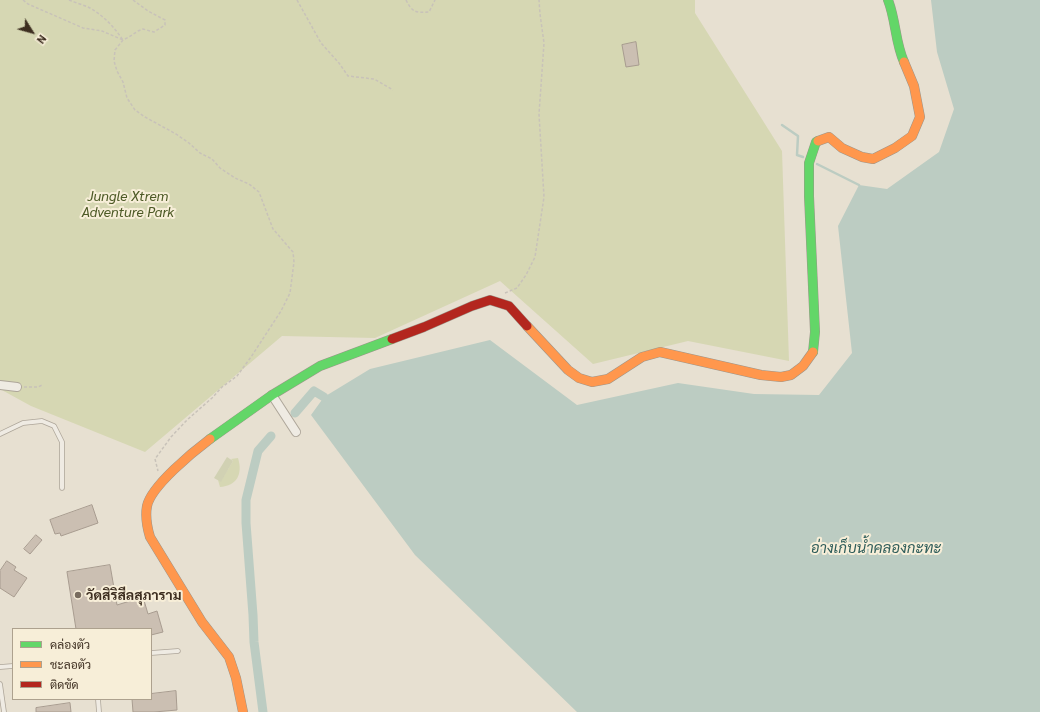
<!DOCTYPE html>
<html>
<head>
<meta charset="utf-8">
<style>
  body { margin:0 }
  #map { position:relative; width:1040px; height:712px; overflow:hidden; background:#e7e0d1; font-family:Georgia,Sarabun,serif }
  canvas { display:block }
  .legend { position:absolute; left:12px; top:628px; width:140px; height:72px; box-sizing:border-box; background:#f7eed8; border:1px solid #ada18e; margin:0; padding:5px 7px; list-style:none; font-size:12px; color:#3d2e20 }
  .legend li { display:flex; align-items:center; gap:8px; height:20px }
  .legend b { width:20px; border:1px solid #ada18e }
  .north { position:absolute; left:12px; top:12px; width:40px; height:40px; -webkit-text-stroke:3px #f7eed8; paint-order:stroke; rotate:127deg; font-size:11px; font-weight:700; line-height:16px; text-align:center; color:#3d2e20 }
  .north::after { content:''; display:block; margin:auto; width:14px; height:18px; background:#3d2e20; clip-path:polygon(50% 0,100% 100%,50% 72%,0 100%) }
</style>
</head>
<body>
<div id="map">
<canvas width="1040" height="712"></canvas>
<ul class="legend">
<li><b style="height:5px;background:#63d668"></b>คล่องตัว</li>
<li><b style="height:5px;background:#ff974d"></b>ชะลอตัว</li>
<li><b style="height:5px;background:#b3261e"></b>ติดขัด</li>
</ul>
<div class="north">N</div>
</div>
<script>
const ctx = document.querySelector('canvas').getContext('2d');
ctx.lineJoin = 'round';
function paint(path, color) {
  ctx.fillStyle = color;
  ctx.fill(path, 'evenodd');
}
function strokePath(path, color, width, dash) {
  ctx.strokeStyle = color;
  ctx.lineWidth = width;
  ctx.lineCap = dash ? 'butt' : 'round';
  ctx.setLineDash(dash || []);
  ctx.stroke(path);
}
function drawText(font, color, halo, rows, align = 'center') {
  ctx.font = font + ' Georgia,Sarabun,serif';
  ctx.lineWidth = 4;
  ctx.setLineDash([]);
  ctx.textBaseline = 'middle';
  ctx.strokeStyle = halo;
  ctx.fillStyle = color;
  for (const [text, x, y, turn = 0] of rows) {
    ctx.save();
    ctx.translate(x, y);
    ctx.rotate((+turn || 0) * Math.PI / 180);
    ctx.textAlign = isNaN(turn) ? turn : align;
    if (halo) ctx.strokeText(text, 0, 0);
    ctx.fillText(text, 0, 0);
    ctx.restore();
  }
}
const green = new Path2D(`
  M 0,0 L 695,0 L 695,13 L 782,151 L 789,361 L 688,341 L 593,364 L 500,281 L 375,338 L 282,336 L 145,452 L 31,406 L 0,389 Z
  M 238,458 C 243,474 237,486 220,487 L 218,480 L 221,481 L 233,461 L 231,459 Z`);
const cemetery = new Path2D(`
  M 227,457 L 233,461 L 221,482 L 214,478 Z`);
const water = new Path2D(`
  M 931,0 L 1040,0 L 1040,712 L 577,712 L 415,555 L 311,415 L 324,397 L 370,369 L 490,340 L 577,405 L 678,383 L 754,394 L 819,395 L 852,353 L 838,226 L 859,185 L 887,189 L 939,152 L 954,109 L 937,52 Z`);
const stream = new Path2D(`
  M 782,125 L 798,136 L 797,155 L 803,157
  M 817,164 L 859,185`);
const canal = new Path2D(`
  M 295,413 L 314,391 L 324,397
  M 263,712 L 254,642 L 253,615 L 246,523 L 246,500 L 258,451 L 271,436`);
const building = new Path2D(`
  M 636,42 L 639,65 L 626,67 L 622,45 Z
  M 92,505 L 98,523 L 61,536 L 60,533 L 55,534 L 50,520 Z
  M 36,535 L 42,540 L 30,554 L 24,549 Z
  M 7,561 L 16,567 L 14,570 L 27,578 L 14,597 L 0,588 L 0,571 Z
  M 110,565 L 117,605 L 143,597 L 148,614 L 157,611 L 163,632 L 151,635 L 151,629 L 76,629 L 67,572 Z
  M 176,691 L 177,710 L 154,712 L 133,712 L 132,699 L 151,699 L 151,694 Z
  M 70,703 L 71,712 L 36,712 L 36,708 Z`);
const path = new Path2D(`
  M 23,0 L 28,4 L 83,28 L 102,31 L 123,40
  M 69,0 C 76,3 84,5 90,8 C 104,16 114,27 123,40
  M 133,0 L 148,11 L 165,20 L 165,25 L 154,32 L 143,29 L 138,31 L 129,37 L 123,40 L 115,50 L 114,61 L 117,71 L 123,82 L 127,98 L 135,110 L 145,117 L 176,134 L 189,143 L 200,153 L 212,159 L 220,168 L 235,178 L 249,184 L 259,192 L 273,229 L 293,252 L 294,262 L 290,293 L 281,311 L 251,357 L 237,376 L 222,387 L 212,398 L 187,420 L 171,437 L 155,459 L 158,471
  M 297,0 L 321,43 L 339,63 L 348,76 L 374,79 L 393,90
  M 406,0 C 412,12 415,13 429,12 L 435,0
  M 505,293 L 517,288 L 526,275 L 535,257 L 544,197 L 539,114 L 544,43 L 540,14 L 539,0
  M 24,387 L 38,387 L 42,385`);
const lane = new Path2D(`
  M 0,434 L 23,423 L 42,421 L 54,426 L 62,442 L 62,488
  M 151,653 L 178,651
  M 0,667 L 13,666
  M 0,684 L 4,712
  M 98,699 L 99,712`);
const street = new Path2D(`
  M 0,385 L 17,387
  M 272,395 L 296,432`);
const fast = new Path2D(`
  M 888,0 C 896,20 895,42 904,62
  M 813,352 L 815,332 L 809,196 L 809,163 L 816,142 L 818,141
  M 210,439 L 272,395 L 320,366 L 392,339`);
const slow = new Path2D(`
  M 818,141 L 829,137 L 842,148 L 862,157 L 873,159 L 895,148 L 912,136 L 920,117 L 914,86 L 904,62
  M 527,326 L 568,370 L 579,378 L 592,382 L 608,379 L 642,357 L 660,352 L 761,375 L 781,377 L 791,375 L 803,366 L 813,352
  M 210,439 C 194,451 151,486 147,506 C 145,517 147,527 150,537 L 202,622 L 229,657 L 236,678 L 243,712`);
const jam = new Path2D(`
  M 392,339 L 424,327 L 472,306 L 490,300 L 509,306 L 527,326`);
const markers = [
  [78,595,4,"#786c5e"]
];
const parkNames = [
  ["Jungle Xtrem",128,196],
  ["Adventure Park",128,212]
];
const poiNames = [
  ["วัดสิริสีลสุภาราม",86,595]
];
const waterNames = [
  ["อ่างเก็บน้ำคลองกะทะ",876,548]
];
paint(green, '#d6d7b3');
paint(cemetery, '#d1d1b3');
paint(water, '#bcccc2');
strokePath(stream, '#bcccc2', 2.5);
strokePath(canal, '#bcccc2', 9);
paint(building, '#cbbfb2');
strokePath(building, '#a89c90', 1);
strokePath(lane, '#ada599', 5.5);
strokePath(street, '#ada599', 10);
strokePath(fast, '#9c958a', 10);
strokePath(slow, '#9c958a', 10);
strokePath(jam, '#9c958a', 10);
strokePath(path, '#c8c2b9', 1.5, [3, 2]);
strokePath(lane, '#efebe3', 4);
strokePath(street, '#efebe3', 8);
strokePath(fast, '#63d668', 9);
strokePath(slow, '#ff974d', 9);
strokePath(jam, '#b3261e', 9);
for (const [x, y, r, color] of markers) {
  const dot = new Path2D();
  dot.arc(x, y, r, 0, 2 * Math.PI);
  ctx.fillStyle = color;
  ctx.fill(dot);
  strokePath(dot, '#f7eed8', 1.5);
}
drawText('italic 14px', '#4d5a26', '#f7eed8', parkNames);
drawText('bold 14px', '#3d2e20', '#f7eed8', poiNames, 'left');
drawText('italic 15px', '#2f5d5a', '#f7eed8', waterNames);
</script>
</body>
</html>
